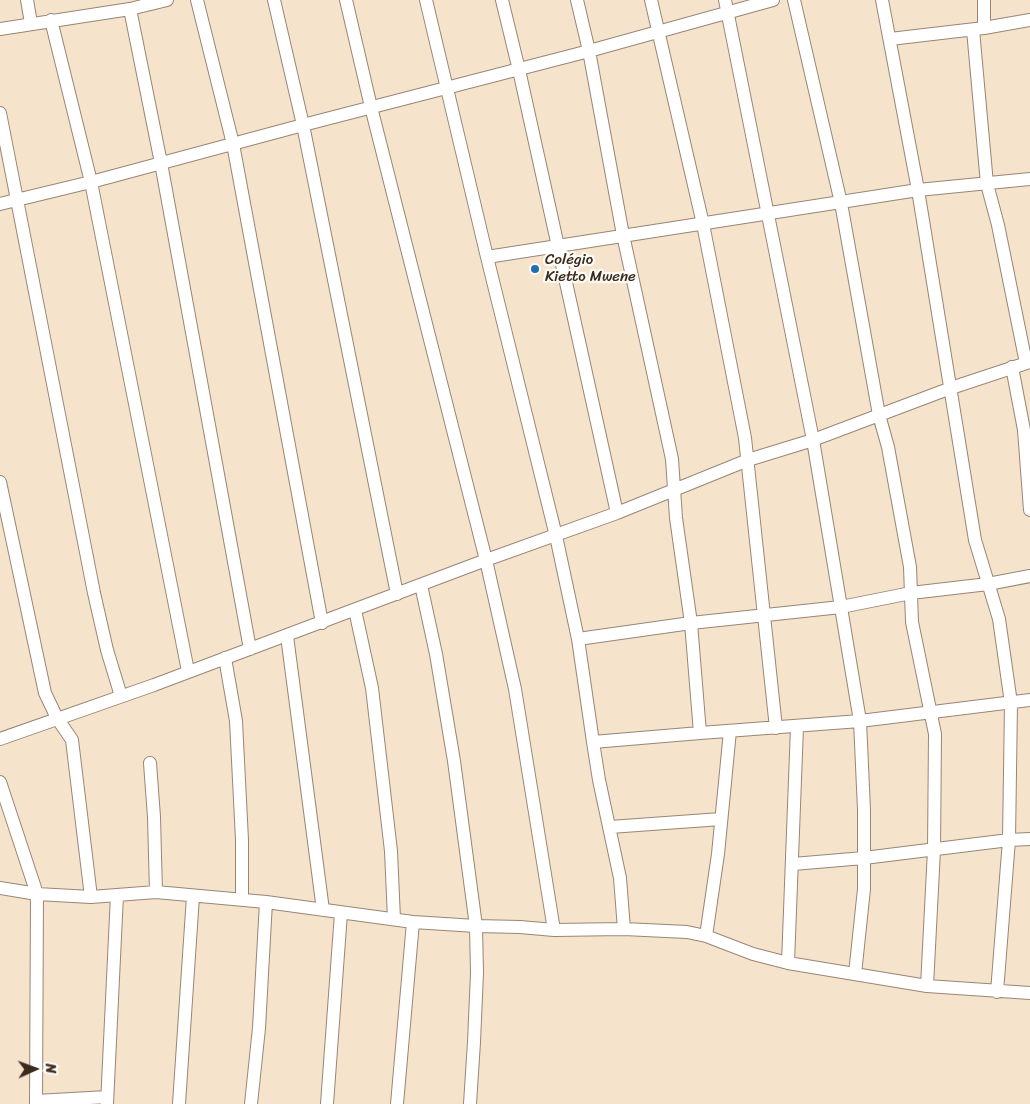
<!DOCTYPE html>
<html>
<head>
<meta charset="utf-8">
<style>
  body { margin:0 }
  #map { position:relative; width:1030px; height:1104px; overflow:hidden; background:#f6e3cc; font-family:Sriracha,sans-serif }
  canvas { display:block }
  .north { position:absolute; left:10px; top:1044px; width:50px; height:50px; -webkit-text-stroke:4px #fdfcf7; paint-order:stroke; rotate:88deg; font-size:14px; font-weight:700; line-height:20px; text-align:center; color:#3b2a1e }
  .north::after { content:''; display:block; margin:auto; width:18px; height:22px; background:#3b2a1e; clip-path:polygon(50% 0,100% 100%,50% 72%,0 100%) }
</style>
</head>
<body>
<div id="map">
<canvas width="1030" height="1104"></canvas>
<div class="north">N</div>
</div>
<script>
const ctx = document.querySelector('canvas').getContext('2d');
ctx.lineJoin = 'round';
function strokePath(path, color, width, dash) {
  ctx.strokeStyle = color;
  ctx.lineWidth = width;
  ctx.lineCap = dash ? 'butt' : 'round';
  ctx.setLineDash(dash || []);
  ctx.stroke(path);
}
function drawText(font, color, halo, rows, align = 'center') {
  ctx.font = font + ' Sriracha,sans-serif';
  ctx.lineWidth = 4.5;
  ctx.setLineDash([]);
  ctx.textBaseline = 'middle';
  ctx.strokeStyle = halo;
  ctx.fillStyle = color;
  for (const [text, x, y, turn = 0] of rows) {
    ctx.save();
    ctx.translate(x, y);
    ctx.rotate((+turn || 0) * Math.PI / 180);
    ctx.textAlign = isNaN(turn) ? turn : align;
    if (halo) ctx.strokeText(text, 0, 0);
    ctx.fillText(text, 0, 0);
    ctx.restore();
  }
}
const street = new Path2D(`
  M 27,0 L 31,23
  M 197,0 L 233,144 L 322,623
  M 274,0 L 303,125 L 397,594
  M 346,0 L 371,107 L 486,560 L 515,689 L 554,930
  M 426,0 L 487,257 L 556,536 L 578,639 L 593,742 L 700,733 L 860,721 L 1030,700
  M 502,0 L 519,70 L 617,513
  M 577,0 L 589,51 L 623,235 L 672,459 L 676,518 L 691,623 L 700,733
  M 651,0 L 703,224 L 745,438 L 776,728
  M 725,0 L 813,440 L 860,721 L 864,810 L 864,889 L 855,974
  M 794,0 L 841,203 L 879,415 L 888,447 L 910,567 L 912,622 L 935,734 L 934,850 L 927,986
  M 882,0 L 918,190 L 975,540 L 999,619 L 1011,703 L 1009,840 L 997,992
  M 984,0 L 984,28
  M 130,9 L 161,163 L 250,649
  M 51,20 L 91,182 L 188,671
  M 0,29 L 130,9 L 167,0
  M 973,30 L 987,184 L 998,225 L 1026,363
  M 890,39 L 984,28 L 1030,20
  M 0,113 L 94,593 L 107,650 L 121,696
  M 0,204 L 91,182 L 303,125 L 589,51 L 773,0
  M 487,257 L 918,190 L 1030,179
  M 1012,367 L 1024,430 L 1030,510
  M 0,482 L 45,693 L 57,718 L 72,740 L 91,897
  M 421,585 L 436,654 L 454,761 L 476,926 L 477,973 L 474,1042 L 470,1104
  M 355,610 L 372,688 L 391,851 L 394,919
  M 287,636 L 323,910
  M 578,639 L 691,623 L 841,607 L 911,593 L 988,584 L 1030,576
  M 225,658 L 236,721 L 242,840 L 242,900
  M 0,739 L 154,685 L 486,560 L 617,513 L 748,460 L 813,440 L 951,388 L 1030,362
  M 593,742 L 599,780 L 620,878 L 624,929
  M 150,763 L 154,817 L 156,892
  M 0,782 L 37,894 L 36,1104
  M 610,827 L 721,819
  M 793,864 L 864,858 L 1009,840 L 1030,839
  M 0,888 L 37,894 L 91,897 L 156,892 L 266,902 L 413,922 L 476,926 L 520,927 L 554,930 L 624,929 L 687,932 L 706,936 L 753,954 L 788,963 L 927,986 L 1030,993
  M 706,936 L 718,854 L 730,731
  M 788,963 L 797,727
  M 36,1101 L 107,1097
  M 107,1104 L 117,895
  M 179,1104 L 193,896
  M 251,1104 L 259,1028 L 266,902
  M 327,1104 L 341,913
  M 397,1104 L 413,922`);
const markers = [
  [535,269,5,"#1f6fb2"]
];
const poiNames = [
  ["Colégio",545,260],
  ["Kietto Mwene",545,277]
];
strokePath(street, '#988675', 14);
strokePath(street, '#fff', 12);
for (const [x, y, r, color] of markers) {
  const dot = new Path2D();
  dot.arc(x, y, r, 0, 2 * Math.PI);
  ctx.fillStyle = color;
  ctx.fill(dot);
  strokePath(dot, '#fdfcf7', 2);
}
drawText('15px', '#3b2a1e', '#fdfcf7', poiNames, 'left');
</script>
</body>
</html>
